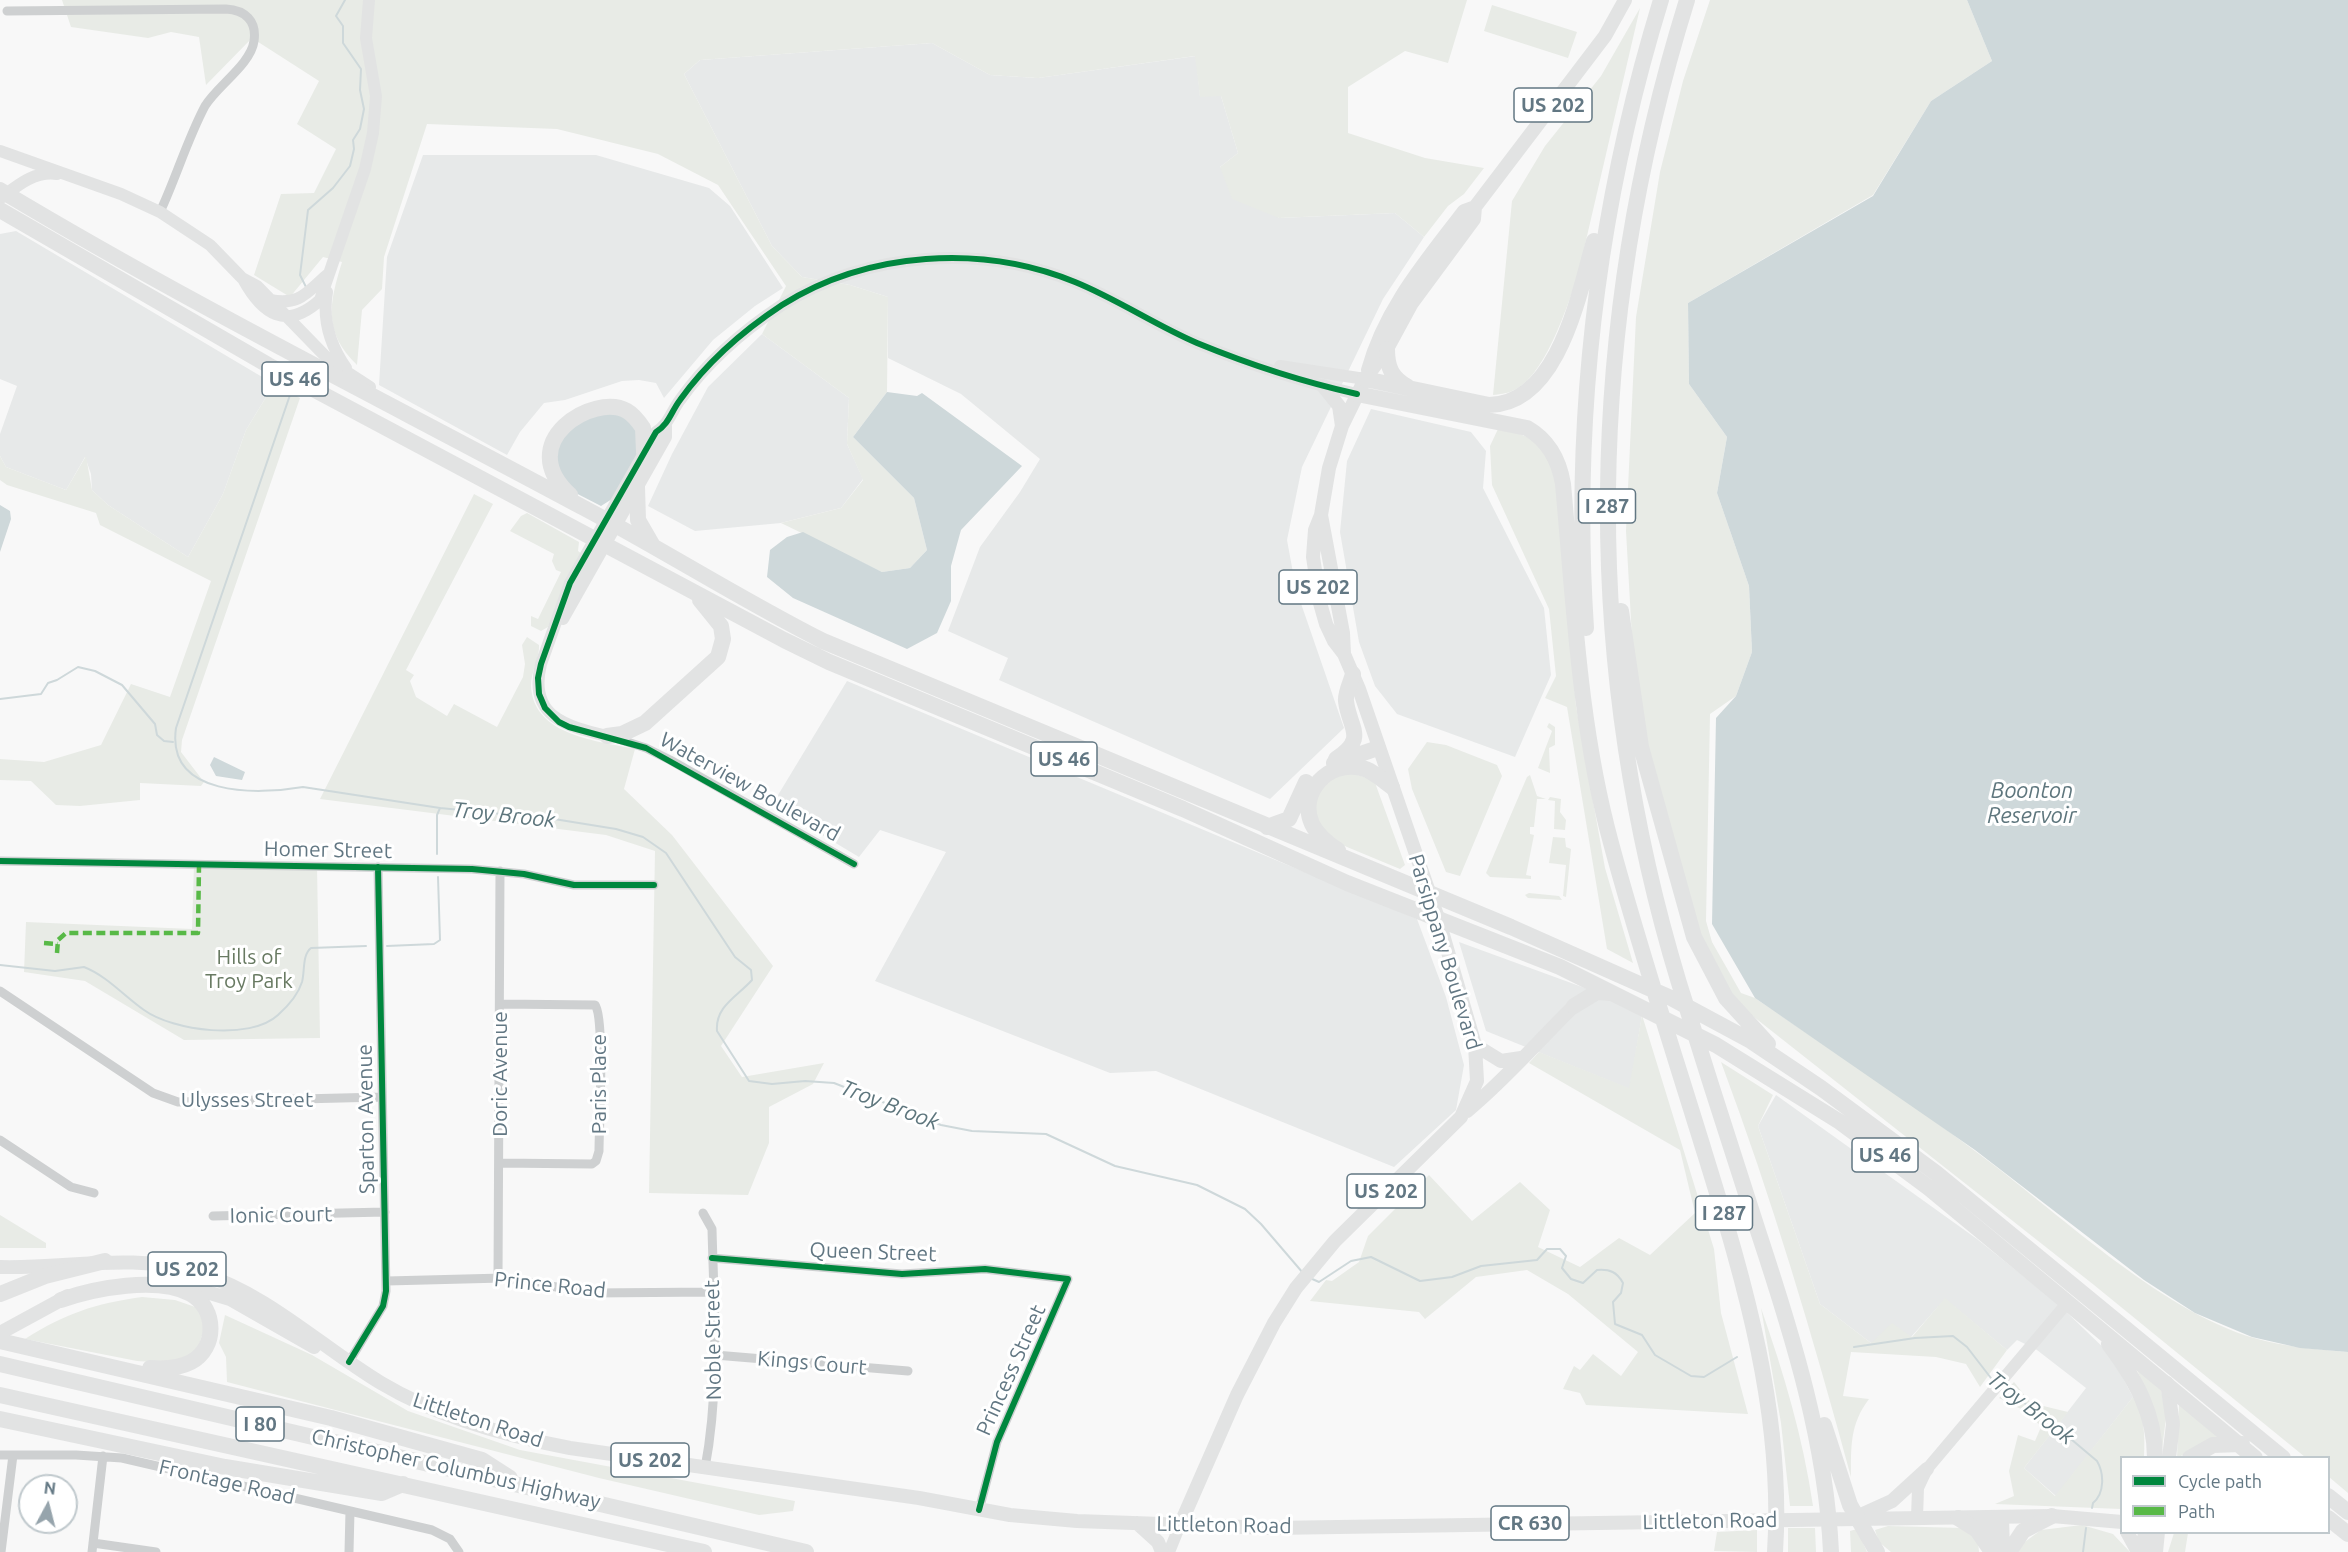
<!DOCTYPE html>
<html>
<head>
<meta charset="utf-8">
<style>
  body { margin:0 }
  #map { position:relative; width:2348px; height:1552px; overflow:hidden; background:#f8f8f8; font-family:Ubuntu,sans-serif }
  canvas { display:block }
  .legend { position:absolute; left:2120px; top:1456px; width:210px; height:78px; box-sizing:border-box; background:#fff; border:2px solid #c0c9cd; margin:0; padding:8px 10px; list-style:none; font-size:18px; color:#627783 }
  .legend li { display:flex; align-items:center; gap:12px; height:30px }
  .legend b { width:30px; border:2px solid #c0c9cd }
  .north { position:absolute; left:18px; top:1474px; width:60px; height:60px; box-sizing:border-box; background:#fff; border:2px solid #c0c9cd; border-radius:50%; rotate:7deg; font-size:16px; font-weight:700; line-height:24px; text-align:center; color:#627783 }
  .north::after { content:''; display:block; margin:auto; width:21px; height:27px; background:#96a4ac; clip-path:polygon(50% 0,100% 100%,50% 72%,0 100%) }
</style>
</head>
<body>
<div id="map">
<canvas width="2348" height="1552"></canvas>
<ul class="legend">
<li><b style="height:8px;background:#00873e"></b>Cycle path</li>
<li><b style="height:8px;background:#58b947"></b>Path</li>
</ul>
<div class="north">N</div>
</div>
<script>
const ctx = document.querySelector('canvas').getContext('2d');
ctx.lineJoin = 'round';
function paint(path, color) {
  ctx.fillStyle = color;
  ctx.fill(path, 'evenodd');
}
function strokePath(path, color, width, dash) {
  ctx.strokeStyle = color;
  ctx.lineWidth = width;
  ctx.lineCap = dash ? 'butt' : 'round';
  ctx.setLineDash(dash || []);
  ctx.stroke(path);
}
function drawText(font, color, halo, rows, align = 'center') {
  ctx.font = font + ' Ubuntu,sans-serif';
  ctx.lineWidth = 6;
  ctx.setLineDash([]);
  ctx.textBaseline = 'middle';
  ctx.strokeStyle = halo;
  ctx.fillStyle = color;
  for (const [text, x, y, turn = 0] of rows) {
    ctx.save();
    ctx.translate(x, y);
    ctx.rotate((+turn || 0) * Math.PI / 180);
    ctx.textAlign = isNaN(turn) ? turn : align;
    if (halo) ctx.strokeText(text, 0, 0);
    ctx.fillText(text, 0, 0);
    ctx.restore();
  }
}
const built = new Path2D(`
  M 932,43 L 990,75 L 1038,78 L 1196,56 L 1200,96 L 1221,96 L 1238,153 L 1220,167 L 1279,218 L 1395,213 L 1424,237 L 1383,299 L 1302,467 L 1287,540 L 1296,589 L 1344,728 L 1270,799 L 999,680 L 1008,658 L 948,631 L 980,547 L 1020,492 L 1040,459 L 961,394 L 888,358 L 888,297 L 850,285 L 802,277 L 772,246 L 684,74 L 700,60 Z
  M 423,155 L 596,155 L 709,188 L 730,206 L 783,288 L 755,306 L 713,340 L 664,398 L 656,383 L 639,380 L 622,381 L 565,400 L 544,403 L 520,432 L 507,455 L 379,385 L 387,257 Z
  M 16,231 L 274,384 L 246,430 L 223,494 L 188,557 L 108,505 L 92,490 L 91,474 L 85,457 L 66,490 L 6,467 L 0,456 L 0,434 L 17,386 L 0,379 L 0,234 Z
  M 762,334 L 849,398 L 847,444 L 863,479 L 841,508 L 781,523 L 695,531 L 648,506 L 672,454 L 708,387 Z
  M 1371,409 L 1471,432 L 1486,451 L 1483,488 L 1544,608 L 1551,675 L 1515,757 L 1397,714 L 1375,686 L 1359,642 L 1340,532 L 1347,461 Z
  M 847,681 L 1417,919 L 1446,997 L 1464,1065 L 1456,1110 L 1394,1167 L 1156,1071 L 1110,1073 L 875,981 L 946,852 L 880,830 L 859,857 L 772,805 Z
  M 1459,942 L 1615,999 L 1642,1015 L 1630,1089 L 1486,1031 Z
  M 1776,1095 L 1977,1239 L 2057,1303 L 2110,1354 L 2133,1397 L 2056,1496 L 2024,1468 L 2086,1388 L 2037,1350 L 2017,1340 L 2007,1350 L 1945,1299 L 1911,1337 L 1871,1343 L 1820,1304 L 1758,1126 Z`);
const green = new Path2D(`
  M 62,0 L 1467,0 L 1448,63 L 1405,51 L 1348,87 L 1348,133 L 1425,158 L 1484,168 L 1464,194 L 1448,206 L 1424,237 L 1395,213 L 1279,218 L 1232,199 L 1220,167 L 1238,153 L 1221,96 L 1200,97 L 1195,56 L 1038,78 L 990,75 L 932,43 L 700,60 L 684,74 L 772,246 L 802,277 L 850,285 L 888,297 L 887,392 L 853,437 L 914,498 L 927,550 L 910,568 L 882,572 L 781,523 L 841,508 L 863,480 L 847,444 L 849,398 L 762,334 L 786,286 L 718,185 L 658,154 L 557,129 L 427,124 L 384,257 L 382,289 L 362,310 L 357,365 C 323,332 329,304 342,262 L 323,257 L 290,297 L 254,275 L 281,194 L 314,193 L 336,149 L 297,124 L 319,81 L 252,38 L 206,85 L 199,37 L 171,32 L 148,38 L 71,27 Z
  M 1710,0 L 1967,0 L 1992,61 L 1931,101 L 1873,195 L 1688,303 L 1689,384 L 1727,437 L 1717,493 L 1749,586 L 1752,652 L 1736,696 L 1710,714 L 1706,921 L 1712,942 L 1741,993 L 1755,998 C 1828,1048 1904,1097 1975,1151 C 2056,1210 2158,1310 2254,1338 C 2284,1347 2316,1349 2348,1352 L 2348,1493 L 2329,1477 L 2328,1458 L 2305,1457 L 2094,1285 L 1740,1006 L 1701,945 L 1645,739 L 1633,656 L 1626,531 L 1636,317 L 1660,172 L 1683,81 Z
  M 1492,5 L 1577,32 L 1568,58 L 1484,31 Z
  M 1640,8 L 1577,279 C 1566,309 1544,379 1512,391 C 1506,394 1499,394 1493,395 L 1512,201 L 1545,146 L 1601,76 Z
  M 274,384 L 300,398 L 182,740 L 181,752 L 204,782 L 201,786 L 140,783 L 140,800 L 80,806 L 56,805 L 31,781 L 0,780 L 0,759 L 44,762 L 101,745 L 131,684 L 170,697 L 211,581 L 100,525 L 96,513 L 7,485 L 0,480 L 0,456 L 6,467 L 66,490 L 86,456 L 92,490 L 108,505 L 188,557 L 223,494 L 246,430 Z
  M 1498,429 C 1536,434 1546,448 1557,484 L 1576,706 L 1605,868 L 1633,963 L 1607,949 L 1567,707 L 1545,698 L 1556,676 L 1549,609 L 1492,485 L 1490,446 Z
  M 474,494 L 493,504 L 406,670 L 414,675 L 410,681 L 416,697 L 447,716 L 454,704 L 497,727 L 523,677 L 525,664 L 522,645 L 527,637 L 539,645 C 540,657 531,671 531,686 C 533,736 599,741 635,749 L 624,789 L 672,835 L 773,966 L 721,1046 L 742,1077 L 824,1063 L 813,1084 L 769,1107 L 769,1143 L 748,1195 L 649,1193 L 655,851 L 606,835 L 320,799 Z
  M 527,513 L 579,542 L 578,551 L 582,554 L 548,627 L 541,631 L 531,626 L 531,616 L 538,619 L 561,572 L 556,570 L 552,561 L 554,554 L 510,531 L 521,516 Z
  M 1549,723 L 1555,727 L 1555,745 L 1549,748 L 1550,773 L 1538,768 L 1552,731 L 1547,727 Z
  M 1427,742 L 1446,745 L 1497,765 L 1502,776 L 1460,876 L 1446,872 L 1412,789 L 1408,769 Z
  M 1344,771 L 1374,780 L 1405,865 L 1400,869 L 1335,842 L 1325,835 L 1312,809 L 1322,783 Z
  M 1530,775 L 1537,796 L 1546,799 L 1537,799 L 1534,827 L 1530,827 L 1530,834 L 1534,835 L 1526,875 L 1531,876 L 1531,879 L 1490,877 L 1486,873 L 1527,777 Z
  M 1550,797 L 1561,799 L 1560,812 L 1566,820 L 1565,830 L 1554,829 L 1555,801 L 1548,800 Z
  M 1553,837 L 1565,838 L 1566,847 L 1571,849 L 1566,897 L 1563,896 L 1566,865 L 1549,863 Z
  M 194,864 L 317,866 L 320,1038 L 184,1040 L 85,981 L 24,972 L 26,922 L 192,929 Z
  M 1529,893 L 1559,896 L 1562,900 L 1528,898 L 1525,895 Z
  M 1642,1015 L 1714,1249 L 1721,1313 L 1748,1414 L 1586,1405 L 1580,1393 L 1563,1389 L 1574,1366 L 1580,1370 L 1593,1354 L 1621,1376 L 1638,1352 L 1568,1294 L 1527,1270 L 1476,1277 L 1425,1319 L 1419,1312 L 1310,1301 L 1326,1280 L 1332,1281 L 1359,1262 L 1368,1236 L 1429,1175 L 1472,1221 L 1520,1182 L 1550,1210 L 1538,1247 L 1580,1267 L 1619,1238 L 1650,1255 L 1695,1213 L 1680,1150 L 1529,1063 L 1539,1052 L 1629,1088 Z
  M 1721,1062 L 1773,1095 L 1758,1126 L 1820,1304 L 1871,1343 L 1892,1323 L 1912,1337 L 1945,1298 L 2007,1350 L 1980,1387 L 1966,1364 L 1936,1357 L 1851,1352 L 1843,1396 L 1869,1399 C 1850,1424 1851,1446 1851,1477 C 1813,1337 1772,1198 1721,1062 Z
  M 0,1215 L 46,1243 L 46,1248 L 0,1248 Z
  M 142,1297 L 175,1300 L 201,1309 L 206,1324 L 196,1353 L 166,1363 L 137,1361 L 25,1339 C 66,1313 94,1304 142,1297 Z
  M 1761,1308 C 1784,1374 1803,1437 1813,1506 L 1790,1506 L 1781,1423 Z
  M 225,1315 L 312,1355 L 408,1411 L 520,1450 L 795,1501 L 793,1511 L 759,1515 L 599,1478 L 227,1382 L 226,1357 L 219,1343 Z
  M 2137,1370 L 2161,1389 L 2166,1418 L 2161,1457 L 2152,1407 Z
  M 2014,1382 L 2031,1403 L 2068,1412 L 2024,1468 L 2055,1496 L 2133,1397 C 2145,1415 2145,1437 2144,1457 L 2122,1458 L 2121,1509 L 1995,1504 L 2014,1496 L 2009,1471 L 2018,1435 L 2035,1441 L 2041,1427 L 2029,1413 L 1999,1398 Z
  M 2179,1405 L 2217,1435 L 2217,1438 L 2177,1458 Z
  M 2082,1525 L 2113,1534 L 2130,1552 L 2018,1552 L 2018,1547 L 2041,1530 Z
  M 1888,1526 L 1963,1528 L 1978,1541 L 1979,1552 L 1891,1552 L 1879,1542 L 1875,1530 Z
  M 1788,1528 L 1815,1528 L 1816,1552 L 1788,1552 Z
  M 1857,1529 L 1867,1552 L 1851,1552 L 1850,1531 Z
  M 1757,1530 L 1757,1552 L 1714,1551 L 1717,1532 Z
  M 2174,1533 L 2188,1533 L 2185,1552 L 2168,1552 Z`);
const water = new Path2D(`
  M 1967,0 L 2348,0 L 2348,1352 L 2300,1348 L 2252,1337 L 2195,1313 L 2144,1280 L 1975,1150 L 1755,998 L 1712,924 L 1716,718 L 1736,696 L 1752,652 L 1749,586 L 1717,493 L 1727,437 L 1689,384 L 1688,303 L 1873,196 L 1931,101 L 1992,61 Z
  M 887,392 L 917,396 L 922,393 L 1022,466 L 961,530 L 951,566 L 951,601 L 937,633 L 907,649 L 793,598 L 767,577 L 770,550 L 787,537 L 803,532 L 882,572 L 910,568 L 927,550 L 914,498 L 853,437 Z
  M 620,413 L 636,425 L 638,453 L 612,499 L 601,506 L 566,488 L 553,452 C 574,423 583,415 620,413 Z
  M 0,505 L 10,511 L 11,519 L 0,552 Z
  M 214,757 L 245,772 L 242,780 L 216,776 L 210,765 Z`);
const stream = new Path2D(`
  M 306,287 L 300,275 L 308,210 L 333,188 L 350,166 L 354,149 L 353,140 L 360,129 L 364,109 L 360,90 L 361,69 L 343,43 L 343,26 L 336,16 L 345,0
  M 290,395 L 176,728 C 166,797 257,795 303,787 L 440,808 L 554,819 L 616,829 L 643,837 L 666,853 L 735,957 L 751,970 L 752,980 C 738,996 715,1006 717,1031 L 749,1081 L 772,1084 L 805,1081 L 834,1083 L 941,1125 L 972,1131 L 1046,1134 L 1115,1166 L 1197,1185 L 1245,1209 L 1261,1224 L 1303,1273
  M 0,699 L 41,694 L 48,683 L 57,680 L 78,667 L 95,671 L 122,685 L 155,724 L 157,735 L 164,741 L 173,742
  M 437,854 L 437,815 L 440,808
  M 387,946 L 434,944 L 440,940 L 438,877
  M 0,965 L 55,971 L 84,967 C 107,976 124,996 144,1010 C 173,1031 250,1041 278,1015 C 288,1006 298,995 302,982 C 305,971 302,955 311,948 L 366,946
  M 1310,1278 L 1319,1282 L 1351,1261 L 1371,1257 L 1420,1281 L 1452,1277 L 1481,1266 L 1537,1260 L 1547,1249 L 1560,1249 L 1566,1256 L 1562,1268 L 1571,1279 L 1583,1283 L 1597,1270 C 1610,1269 1617,1272 1623,1283 L 1621,1293 L 1613,1302 L 1615,1324 L 1642,1335 L 1655,1355 L 1691,1376 L 1704,1377 L 1737,1357
  M 1854,1347 L 1915,1338 L 1953,1336 L 1967,1347 L 1994,1382
  M 2000,1388 L 2040,1413 L 2097,1461 C 2104,1473 2105,1493 2093,1503 L 2092,1508
  M 2083,1552 L 2086,1528`);
const street = new Path2D(`
  M 7,11 L 226,9 C 245,10 257,21 254,41 C 251,64 217,86 205,106 C 187,140 176,178 160,212
  M 615,738 L 646,748 L 670,760 L 854,864
  M 0,861 L 472,869 L 524,874 L 574,885 L 654,885
  M 0,991 L 153,1093 L 178,1102 L 382,1097
  M 0,1140 L 71,1187 L 94,1193
  M 499,1163 L 592,1164 L 596,1161 L 599,1151 C 599,1129 605,1017 595,1005 L 500,1004
  M 703,1213 L 712,1229 C 714,1309 720,1389 705,1468
  M 213,1216 L 385,1212
  M 712,1258 L 902,1274 L 985,1269 L 1068,1279 L 997,1442 L 979,1510
  M 498,1278 L 500,871
  M 387,1281 L 503,1278 L 592,1293 L 713,1292
  M 715,1355 L 908,1371
  M 349,1362 L 383,1306 L 386,1291 L 378,867
  M 0,1455 L 76,1455 L 122,1458 L 432,1530 L 450,1539 L 459,1552
  M 93,1543 L 156,1552
  M 1,1552 L 13,1455
  M 92,1552 L 103,1456
  M 349,1552 L 350,1511`);
const secondary = new Path2D(`
  M 0,151 L 121,194 L 160,212 L 210,245 L 242,278 L 257,286 L 330,361 L 370,387
  M 1,198 C 18,185 34,171 57,174
  M 243,279 C 262,314 286,331 320,300 L 365,169 L 373,133 L 376,96 L 366,38 L 369,0
  M 327,292 C 322,321 330,345 346,368
  M 270,300 C 300,306 307,292 327,275
  M 1280,366 L 1365,379
  M 563,619 L 666,437 L 666,426
  M 607,736 C 566,726 528,717 541,664 L 570,583 L 656,432 C 669,424 671,412 680,400 C 707,362 744,330 782,305 C 868,251 982,244 1075,282 C 1117,299 1155,325 1197,343 C 1248,364 1303,382 1357,394
  M 1917,1518 L 1918,1488 L 1927,1469 L 2068,1302
  M 1169,1552 L 1180,1525`);
const primary = new Path2D(`
  M 1368,370 C 1385,308 1426,261 1464,211 L 1475,207
  M 1323,386 L 1339,406 L 1342,426
  M 1321,515 L 1343,633 L 1344,654
  M 1475,1045 L 1501,1061 L 1521,1058
  M 1467,1111 C 1506,1079 1538,1041 1574,1006
  M 0,1267 C 68,1269 132,1252 199,1273 C 268,1294 321,1347 381,1383 C 438,1417 506,1436 570,1448 L 919,1498 L 1010,1515 L 1077,1521 L 1273,1528 L 2052,1516 L 2122,1522
  M 180,1284 L 230,1299 L 314,1347
  M 0,1333 L 68,1296
  M 2167,1383 L 2173,1424 L 2169,1458
  M 1861,1515 L 1892,1501 L 1927,1469
  M 1137,1523 L 1158,1542 L 1162,1552
  M 1180,1525 L 1237,1395 L 1274,1323 L 1296,1288 L 1335,1241 L 1461,1117 L 1477,1081 L 1475,1045 L 1439,921 L 1359,689 L 1344,654 L 1334,641 L 1326,624 L 1320,603 L 1313,557 L 1315,530 L 1321,515 L 1329,468 L 1342,426 L 1365,379 L 1387,349 L 1412,303 L 1474,219 L 1475,207 L 1605,36 L 1625,0
  M 2127,1532 L 2138,1552
  M 2142,1552 L 2145,1532
  M 2156,1552 L 2158,1532`);
const highway = new Path2D(`
  M 1687,0 C 1586,324 1580,657 1679,983 C 1705,1067 1732,1150 1759,1234 C 1793,1337 1826,1443 1831,1552
  M 0,190 C 190,304 389,403 584,508 C 665,551 742,600 823,641 L 1511,927 L 1671,998 L 1751,1041 L 1821,1088 L 1936,1173 L 2283,1458
  M 0,210 L 268,365 L 784,640 L 829,662 L 1183,809 L 1347,883 L 1560,967 L 1716,1045 L 1840,1122 L 1929,1188 L 2255,1458
  M 1387,349 C 1387,368 1392,378 1408,387
  M 1365,379 L 1489,405 C 1559,404 1579,293 1594,241
  M 1357,394 L 1527,428 C 1548,440 1559,460 1563,484 C 1574,604 1579,726 1611,843 C 1639,947 1673,1050 1705,1154 C 1745,1283 1784,1415 1775,1552
  M 637,487 L 638,520 L 653,546
  M 570,495 C 512,442 594,392 627,411 C 634,415 639,422 643,428 L 644,452
  M 1621,611 L 1641,747 L 1694,937 L 1726,998 L 1768,1044
  M 1586,628 C 1572,414 1598,205 1661,0
  M 607,736 L 622,734 L 645,723 L 718,657 L 723,639 L 721,626 L 700,600
  M 1336,759 C 1368,738 1349,728 1346,701 C 1345,693 1351,682 1353,674
  M 1334,763 L 1378,748
  M 1267,827 L 1289,819 L 1306,782
  M 1338,850 C 1327,843 1318,836 1312,824 C 1298,793 1328,760 1361,768 C 1373,770 1383,781 1392,787
  M 1574,1006 L 1597,992 L 1611,993
  M 0,1294 L 45,1276 L 105,1261
  M 61,1300 C 95,1288 158,1276 191,1294 C 217,1309 217,1348 191,1362 C 178,1369 163,1369 150,1368
  M 0,1341 L 331,1418 L 482,1460 L 510,1478
  M 2109,1344 C 2135,1379 2155,1413 2155,1458
  M 0,1364 L 806,1552
  M 0,1395 L 704,1552
  M 0,1419 L 225,1467 L 382,1493 L 403,1484
  M 1824,1425 L 1850,1505 L 1877,1552
  M 2190,1458 L 2213,1445 L 2242,1444
  M 2328,1496 L 2348,1512
  M 1958,1518 L 1977,1530 L 1990,1549
  M 1989,1518 L 1990,1547
  M 2001,1518 L 2002,1552
  M 2328,1518 L 2348,1534
  M 2009,1552 L 2023,1531 L 2052,1516`);
const quiet = new Path2D(`
  M 44,943 L 58,944
  M 57,953 L 58,940 L 66,933 L 198,933 L 199,865`);
const cycleway = new Path2D(`
  M 0,861 L 472,869 L 524,874 L 574,885 L 654,885
  M 854,864 L 646,748 L 569,727 L 559,722 L 545,708 L 539,694 L 538,678 L 541,664 L 570,583 L 656,432 C 669,424 671,412 680,400 C 707,362 744,330 782,305 C 868,251 982,244 1075,282 C 1117,299 1155,325 1197,343 C 1248,364 1303,382 1357,394
  M 712,1258 L 902,1274 L 985,1269 L 1068,1279 L 997,1442 L 979,1510
  M 349,1362 L 383,1306 L 386,1291 L 378,867`);
const shields = [
  [1553,105,78],
  [295,379,66],
  [1607,506,57],
  [1318,587,78],
  [1064,759,66],
  [1885,1155,66],
  [1386,1191,78],
  [1724,1213,57],
  [187,1269,78],
  [260,1424,48],
  [650,1460,78],
  [1530,1523,78]
];
const shieldNames = [
  ["US 202",1553,105],
  ["US 46",295,379],
  ["I 287",1607,506],
  ["US 202",1318,587],
  ["US 46",1064,759],
  ["US 46",1885,1155],
  ["US 202",1386,1191],
  ["I 287",1724,1213],
  ["US 202",187,1269],
  ["I 80",260,1424],
  ["US 202",650,1460],
  ["CR 630",1530,1523]
];
const streetNames = [
  ["Waterview Boulevard",750,787,29],
  ["Homer Street",328,850,1],
  ["Parsippany Boulevard",1445,952,73],
  ["Doric Avenue",500,1074,-90],
  ["Paris Place",599,1084,-90],
  ["Ulysses Street",247,1100],
  ["Sparton Avenue",366,1119,-91],
  ["Ionic Court",281,1215,-1],
  ["Queen Street",873,1252,2],
  ["Prince Road",550,1285,6],
  ["Noble Street",713,1340,-91],
  ["Kings Court",812,1363,5],
  ["Princess Street",1011,1370,-66],
  ["Littleton Road",478,1420,18],
  ["Christopher Columbus Highway",456,1469,13],
  ["Frontage Road",227,1482,13],
  ["Littleton Road",1710,1521,-1],
  ["Littleton Road",1224,1525,1]
];
const parkNames = [
  ["Hills of",249,957],
  ["Troy Park",249,981]
];
const waterNames = [
  ["Boonton",2032,791],
  ["Reservoir",2032,816],
  ["Troy Brook",504,815,6],
  ["Troy Brook",890,1105,21],
  ["Troy Brook",2031,1408,38]
];
paint(built, '#e7e9e9');
paint(green, '#e8ebe6');
paint(water, '#ced8da');
strokePath(stream, '#ced8da', 2);
strokePath(street, '#ced0d1', 9);
strokePath(secondary, '#e2e3e3', 12);
strokePath(primary, '#e2e3e3', 14);
strokePath(highway, '#e2e3e3', 16);
strokePath(quiet, '#58b947', 4.5, [9, 4.5]);
strokePath(cycleway, '#00873e', 6);
for (const [x, y, w] of shields) {
  const box = new Path2D();
  box.roundRect(x - w / 2, y - 17, w, 34, 4.5);
  ctx.fillStyle = '#fff';
  ctx.fill(box);
  strokePath(box, '#627783', 1.5);
}
drawText('bold 20px', '#627783', null, shieldNames);
drawText('21px', '#627783', '#fff', streetNames);
drawText('21px', '#687a62', '#fff', parkNames);
drawText('italic 22px', '#5e767d', '#fff', waterNames);
</script>
</body>
</html>
